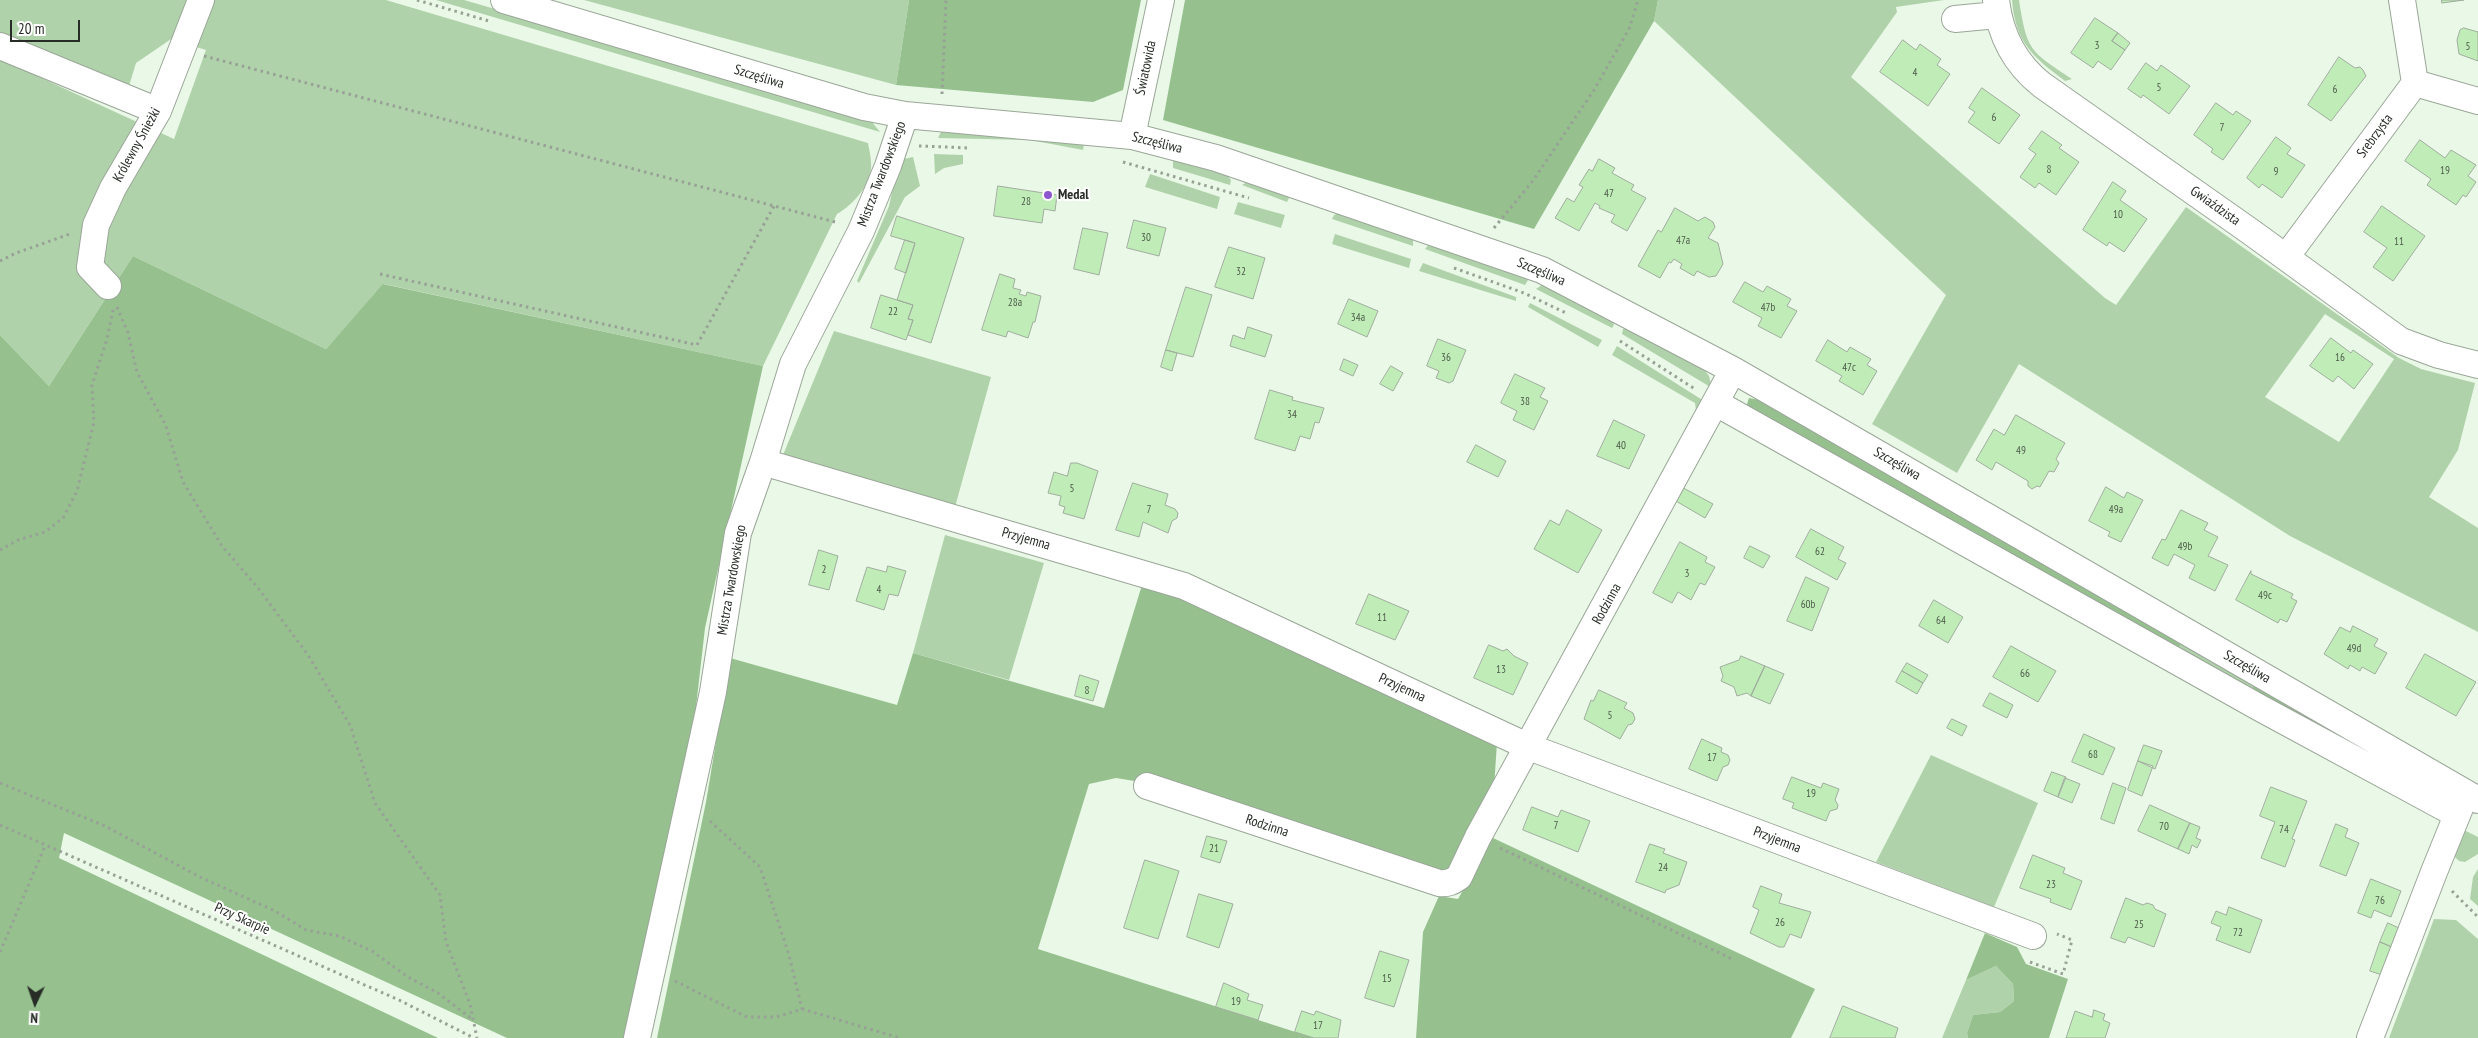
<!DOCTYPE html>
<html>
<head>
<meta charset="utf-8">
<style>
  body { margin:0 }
  #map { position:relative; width:2478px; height:1038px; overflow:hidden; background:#eaf8e7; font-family:"PT Sans Narrow",sans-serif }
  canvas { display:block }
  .north { position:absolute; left:10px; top:978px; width:50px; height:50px; -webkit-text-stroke:4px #fff; paint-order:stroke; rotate:183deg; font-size:14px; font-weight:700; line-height:20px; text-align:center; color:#272c26 }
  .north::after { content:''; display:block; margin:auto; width:18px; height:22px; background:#272c26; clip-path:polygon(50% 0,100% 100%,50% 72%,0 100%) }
  .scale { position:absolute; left:10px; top:20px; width:70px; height:22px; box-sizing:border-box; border:2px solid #272c26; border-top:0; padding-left:6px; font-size:15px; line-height:18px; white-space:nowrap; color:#272c26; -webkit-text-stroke:4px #fff; paint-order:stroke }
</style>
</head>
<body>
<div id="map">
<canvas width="2478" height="1038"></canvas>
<div class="north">N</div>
<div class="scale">20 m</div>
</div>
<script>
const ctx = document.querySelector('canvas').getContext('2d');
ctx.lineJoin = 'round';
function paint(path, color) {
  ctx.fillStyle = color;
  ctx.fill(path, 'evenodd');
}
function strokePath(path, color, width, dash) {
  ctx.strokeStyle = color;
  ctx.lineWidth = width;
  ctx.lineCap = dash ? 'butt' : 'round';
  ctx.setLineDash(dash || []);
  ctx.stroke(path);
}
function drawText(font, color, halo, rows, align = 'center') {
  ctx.font = font + ' "PT Sans Narrow",sans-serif';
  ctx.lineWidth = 4;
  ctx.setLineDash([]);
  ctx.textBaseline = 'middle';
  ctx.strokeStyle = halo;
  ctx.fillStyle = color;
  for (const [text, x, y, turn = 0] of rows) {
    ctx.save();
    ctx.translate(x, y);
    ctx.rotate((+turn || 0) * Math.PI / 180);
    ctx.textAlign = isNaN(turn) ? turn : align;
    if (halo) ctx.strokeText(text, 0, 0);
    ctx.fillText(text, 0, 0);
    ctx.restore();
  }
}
const green = new Path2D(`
  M 0,0 L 192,0 L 177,35 L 136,63 L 129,86 L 0,35 Z
  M 212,0 L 386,0 L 868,143 C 869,149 871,156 871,163 C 873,183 853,205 837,214 L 763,366 L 384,284 L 326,349 L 133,256 L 49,386 L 0,335 L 0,59 L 174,139 L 206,50 L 193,46 Z
  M 436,0 L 464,0 L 868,117 L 880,132 Z
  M 584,0 L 909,0 L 896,85 Z
  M 1658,0 L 1944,0 L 1896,7 L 1897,12 L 1851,77 L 2105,298 L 2116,305 L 2186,207 L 2399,358 L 2421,369 L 2475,383 L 2458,450 L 2429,497 L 2478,528 L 2478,632 L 2290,536 L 2019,364 L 1957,473 L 1872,424 L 1946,295 L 1654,21 ZM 2325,314 L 2394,359 L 2339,442 L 2265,397 Z
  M 2012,0 L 2019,0 C 2027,51 2030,51 2072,79 L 2065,81 C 2033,57 2015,42 2012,0 Z
  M 941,132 L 1080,141 L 1084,145 L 1083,150 L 1030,140 L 938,138 Z
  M 934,154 L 963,155 L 963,164 L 944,168 L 935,174 Z
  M 913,157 L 920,186 L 905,197 L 859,283 L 857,281 L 889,206 L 899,160 Z
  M 1173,160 L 1227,175 L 1231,180 L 1230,185 L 1173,168 Z
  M 1150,174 L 1220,197 L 1217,209 L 1145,187 Z
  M 1247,182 L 1286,194 L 1289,198 L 1287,202 L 1242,185 Z
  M 1238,202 L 1285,215 L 1281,228 L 1234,214 Z
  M 1339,213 L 1413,238 L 1413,246 L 1332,219 L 1334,215 Z
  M 1335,234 L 1411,259 L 1409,268 L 1332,244 Z
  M 1430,243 L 1525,277 L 1528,280 L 1525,285 L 1425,249 Z
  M 1423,263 L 1516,297 L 1516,301 L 1419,271 Z
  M 1543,284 L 1612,319 L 1614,325 L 1612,328 L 1536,289 Z
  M 1530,303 L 1602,340 L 1598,347 L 1528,307 Z
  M 1630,328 L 1703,368 L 1709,376 L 1712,388 L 1622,334 L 1623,329 Z
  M 834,331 L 991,377 L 955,507 L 783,455 Z
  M 1617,346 L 1704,401 L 1697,418 L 1695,403 L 1612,355 Z
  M 945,535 L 1044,563 L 1009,680 L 913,653 Z
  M 2183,641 L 2256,683 L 2249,692 L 2175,653 Z
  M 1931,755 L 2038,803 L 1994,907 L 1876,862 Z
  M 2458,827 L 2478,837 L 2478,854 L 2465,862 L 2459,861 L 2454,856 Z
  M 2478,869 L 2478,906 L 2470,899 L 2473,877 Z
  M 2434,919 L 2456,920 L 2478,939 L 2478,1038 L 2389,1038 Z
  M 1996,966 L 2013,984 L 2014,1001 L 2000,1012 L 1973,1015 L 1967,1033 L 1968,1038 L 1942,1038 L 1966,980 Z`);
const forest = new Path2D(`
  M 909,0 L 1141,0 L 1123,90 L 1093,102 L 896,85 Z
  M 1185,0 L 1658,0 L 1654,21 L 1534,229 L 1163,120 Z
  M 133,256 L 326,349 L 383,284 L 763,366 L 705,628 L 691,751 L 624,1038 L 507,1038 L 64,833 L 59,858 L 438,1038 L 0,1038 L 0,335 L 49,386 Z
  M 1749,398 L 1764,401 L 2183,641 L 2175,653 L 1750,409 L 1747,404 Z
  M 1142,585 L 1184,598 L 1497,743 L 1494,787 L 1447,874 L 1190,790 L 1116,778 L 1089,784 L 1038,949 L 1314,1038 L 657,1038 L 706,802 L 730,658 L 897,705 L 913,653 L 1104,708 Z
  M 2256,683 L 2332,726 L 2325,734 L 2249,692 Z
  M 1493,838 L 1815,989 L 1791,1038 L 1416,1038 L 1423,932 L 1439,896 L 1458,899 Z
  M 1985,933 L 2017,947 L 2026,964 L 2068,979 L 2049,1038 L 1968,1038 L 1967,1033 L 1973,1015 L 2000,1012 L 2014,1001 L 2013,984 L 1996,966 L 1966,980 Z`);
const building = new Path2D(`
  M 2442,0 L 2464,0 L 2442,3 Z
  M 2095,18 L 2118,33 L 2112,41 L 2125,50 L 2111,70 L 2098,61 L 2093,68 L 2071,53 Z
  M 2464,28 L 2478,32 L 2478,61 L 2459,54 L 2457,40 L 2460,30 Z
  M 2118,33 L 2130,43 L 2125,50 L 2112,41 Z
  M 1903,40 L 1916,50 L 1920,44 L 1941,59 L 1937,65 L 1950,74 L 1928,106 L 1880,72 Z
  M 2339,57 L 2355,68 L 2360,67 L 2363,70 L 2366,76 L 2331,121 L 2308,105 Z
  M 2146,63 L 2157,71 L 2161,65 L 2190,86 L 2169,114 L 2143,95 L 2141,98 L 2128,89 Z
  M 1982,88 L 2020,115 L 1999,144 L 1968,122 L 1975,112 L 1969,108 Z
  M 2216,103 L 2233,115 L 2236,111 L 2251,121 L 2223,160 L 2211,152 L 2213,149 L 2194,135 Z
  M 2042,131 L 2062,145 L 2059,148 L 2079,162 L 2056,195 L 2039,183 L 2035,188 L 2020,177 L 2036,154 L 2029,149 Z
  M 2276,137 L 2291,148 L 2287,154 L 2305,165 L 2282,198 L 2262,184 L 2259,188 L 2247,178 Z
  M 2420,140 L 2445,158 L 2451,150 L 2476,165 L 2468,176 L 2476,182 L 2466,197 L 2463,195 L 2456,205 L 2427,185 L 2431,179 L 2405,161 Z
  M 1599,159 L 1615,168 L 1612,173 L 1634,185 L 1631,190 L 1646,198 L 1627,231 L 1611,222 L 1615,215 L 1599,208 L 1600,206 L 1595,203 L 1579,231 L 1555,218 L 1567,198 L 1574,202 L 1583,187 L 1579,185 L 1589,169 L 1592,171 Z
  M 2113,182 L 2126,191 L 2120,200 L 2147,219 L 2124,252 L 2109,242 L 2107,246 L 2083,230 Z
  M 998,186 L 1057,195 L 1055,211 L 1044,209 L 1042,223 L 994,216 Z
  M 2382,206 L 2425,236 L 2393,281 L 2373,267 L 2387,248 L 2364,232 Z
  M 1675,208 L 1698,221 L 1705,217 L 1713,222 L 1715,227 L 1708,238 L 1718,243 L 1723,264 L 1716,276 L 1709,277 L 1697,271 L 1694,276 L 1680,268 L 1682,264 L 1674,259 L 1671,263 L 1669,262 L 1660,278 L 1638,266 L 1658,230 L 1661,232 Z
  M 897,216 L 964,238 L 931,343 L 908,335 L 913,320 L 908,319 L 913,305 L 897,300 L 915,243 L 891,236 Z
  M 1134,220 L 1166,228 L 1159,256 L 1127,248 Z
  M 1083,228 L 1108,233 L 1099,275 L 1074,269 Z
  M 905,240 L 915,243 L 906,273 L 895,269 Z
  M 1229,247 L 1265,258 L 1253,299 L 1215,287 Z
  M 1000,274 L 1015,279 L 1013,288 L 1021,290 L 1019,294 L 1026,296 L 1027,292 L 1041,296 L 1035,322 L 1033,322 L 1028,338 L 1008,331 L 1006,337 L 982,330 Z
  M 1745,282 L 1763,292 L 1767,286 L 1791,299 L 1787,306 L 1797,311 L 1781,338 L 1758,326 L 1762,318 L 1733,302 Z
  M 1186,287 L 1212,295 L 1193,357 L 1166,350 Z
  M 881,295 L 913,305 L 908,319 L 913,320 L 906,340 L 871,328 Z
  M 1349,299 L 1378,311 L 1367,337 L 1338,324 Z
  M 1248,327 L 1272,335 L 1265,357 L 1230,346 L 1233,335 L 1244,339 Z
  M 2331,338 L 2351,353 L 2353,350 L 2373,364 L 2354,389 L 2338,376 L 2333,382 L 2310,366 Z
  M 1438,339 L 1466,350 L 1453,381 L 1449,383 L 1436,378 L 1439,371 L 1427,366 Z
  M 1828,340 L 1847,352 L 1850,347 L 1871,359 L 1867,365 L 1877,371 L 1863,395 L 1839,381 L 1842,376 L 1816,361 Z
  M 1166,350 L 1177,353 L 1172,371 L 1161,367 Z
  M 1344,359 L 1358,365 L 1353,376 L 1340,370 Z
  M 1391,366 L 1403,373 L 1393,391 L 1380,384 Z
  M 1515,374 L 1545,388 L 1540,397 L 1548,401 L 1534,430 L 1513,420 L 1517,411 L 1501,403 Z
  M 1270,390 L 1293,397 L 1292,400 L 1324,408 L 1319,423 L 1315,422 L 1310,439 L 1300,436 L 1295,451 L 1255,439 Z
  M 2016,415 L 2065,443 L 2056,459 L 2059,463 L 2054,472 L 2049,471 L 2040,487 L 2037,486 L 2032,489 L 2028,486 L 2028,481 L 1996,462 L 1992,470 L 1976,460 L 1994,429 L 2004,435 Z
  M 1614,420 L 1645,435 L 1629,469 L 1597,456 Z
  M 1476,445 L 1506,461 L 1498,477 L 1467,462 Z
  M 1071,463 L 1077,463 L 1098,471 L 1084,519 L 1063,513 L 1065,507 L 1059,505 L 1061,496 L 1048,493 L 1054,472 L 1067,476 Z
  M 1133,483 L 1168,494 L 1165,505 L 1175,509 L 1178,513 L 1177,518 L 1172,521 L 1168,533 L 1143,522 L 1139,537 L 1116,530 Z
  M 1676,484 L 1713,504 L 1705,518 L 1669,497 Z
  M 2106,487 L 2124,498 L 2127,492 L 2143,500 L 2121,542 L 2108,536 L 2110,532 L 2089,521 Z
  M 1567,510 L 1602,530 L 1578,573 L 1534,549 L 1550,520 L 1559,525 Z
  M 2181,510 L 2208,523 L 2204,530 L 2218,537 L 2208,556 L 2228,565 L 2215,591 L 2189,578 L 2195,565 L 2174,554 L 2168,566 L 2152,558 L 2162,539 L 2165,540 Z
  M 1811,529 L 1844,547 L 1838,559 L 1846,563 L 1837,580 L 1796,557 Z
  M 1680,542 L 1707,557 L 1705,562 L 1715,567 L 1705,585 L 1700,583 L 1691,600 L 1678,592 L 1672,603 L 1653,593 Z
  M 1750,546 L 1770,556 L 1763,568 L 1744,558 Z
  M 819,550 L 838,556 L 829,590 L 809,585 Z
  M 888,566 L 906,571 L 898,596 L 889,594 L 884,610 L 856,601 L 867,567 L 886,572 Z
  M 2251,571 L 2251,574 L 2293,594 L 2291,598 L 2297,601 L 2287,622 L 2280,619 L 2278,623 L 2236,600 Z
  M 1806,577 L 1829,588 L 1812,631 L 1787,621 Z
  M 1369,594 L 1409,611 L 1395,640 L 1356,624 Z
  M 1934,600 L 1963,617 L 1948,643 L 1919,626 Z
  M 2353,626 L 2378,639 L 2374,646 L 2387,653 L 2375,674 L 2362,667 L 2360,671 L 2350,665 L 2348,669 L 2324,654 L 2340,627 L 2350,632 Z
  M 1489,645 L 1503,651 L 1507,649 L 1514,656 L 1528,663 L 1513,695 L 1474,678 Z
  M 2011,646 L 2056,671 L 2038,702 L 1993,677 Z
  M 2425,654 L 2476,682 L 2456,716 L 2406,688 Z
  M 1741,656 L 1765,666 L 1751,696 L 1747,693 L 1737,696 L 1734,687 L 1721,681 L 1723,676 L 1720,667 L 1739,660 Z
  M 1907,663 L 1928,675 L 1923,683 L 1902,671 Z
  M 1765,666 L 1784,674 L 1770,704 L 1751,696 Z
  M 1902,671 L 1923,683 L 1917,694 L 1896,682 Z
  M 1080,675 L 1099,681 L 1093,701 L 1075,696 Z
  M 1599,690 L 1627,703 L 1624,708 L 1633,713 L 1635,719 L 1632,724 L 1628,725 L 1620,739 L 1584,719 L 1591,700 L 1593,701 Z
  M 1990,693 L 2013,705 L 2007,718 L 1983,706 Z
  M 1952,719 L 1967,726 L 1962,736 L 1947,728 Z
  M 2084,734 L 2115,748 L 2103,775 L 2072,762 Z
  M 1702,739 L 1722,748 L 1721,752 L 1728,755 L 1730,760 L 1728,765 L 1723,767 L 1717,781 L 1689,769 Z
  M 2144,745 L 2162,751 L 2155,769 L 2138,761 Z
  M 2138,761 L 2153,766 L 2142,796 L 2128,790 Z
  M 2052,772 L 2066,777 L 2058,797 L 2044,791 Z
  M 1792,777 L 1821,788 L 1823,783 L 1839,789 L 1835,800 L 1838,805 L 1837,809 L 1830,811 L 1826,821 L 1792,808 L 1794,803 L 1783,799 Z
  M 2065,778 L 2080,784 L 2072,803 L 2058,797 Z
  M 2113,783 L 2126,788 L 2114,824 L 2101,819 Z
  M 2271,787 L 2307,801 L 2292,839 L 2295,840 L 2285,867 L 2261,858 L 2275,822 L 2260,816 Z
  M 2150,805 L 2190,823 L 2178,849 L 2138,831 Z
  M 1532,807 L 1558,817 L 1561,810 L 1590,821 L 1578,852 L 1523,830 Z
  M 2190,823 L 2200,827 L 2196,838 L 2201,840 L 2197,848 L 2192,845 L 2189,854 L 2178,849 Z
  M 2336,824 L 2348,829 L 2345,837 L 2359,843 L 2346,876 L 2320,866 Z
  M 1207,836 L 1227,841 L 1220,863 L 1201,857 Z
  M 1650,844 L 1665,849 L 1663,853 L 1687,862 L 1679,885 L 1666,890 L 1665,893 L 1636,882 Z
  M 2033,855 L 2065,868 L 2063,873 L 2082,881 L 2071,910 L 2050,902 L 2051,899 L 2020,888 Z
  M 1145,860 L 1179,871 L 1158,939 L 1124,928 Z
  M 2371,879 L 2401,891 L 2391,917 L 2374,910 L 2371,918 L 2358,913 Z
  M 1761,886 L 1782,894 L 1779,903 L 1811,912 L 1801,938 L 1790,934 L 1784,947 L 1779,947 L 1750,933 L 1759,910 L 1753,907 Z
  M 1199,894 L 1233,904 L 1219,948 L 1187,937 Z
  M 2126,898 L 2143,905 L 2147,903 L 2153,905 L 2155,909 L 2166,914 L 2154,947 L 2128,937 L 2125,943 L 2111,938 Z
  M 2229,907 L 2262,920 L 2250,953 L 2216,940 L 2221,927 L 2211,923 L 2216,911 L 2226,915 Z
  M 2388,923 L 2399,928 L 2392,947 L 2380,942 Z
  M 2380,942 L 2392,947 L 2382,975 L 2370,971 Z
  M 1380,951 L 1409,960 L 1394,1007 L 1365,998 Z
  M 1224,983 L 1249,994 L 1247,1000 L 1263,1005 L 1258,1020 L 1216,1007 Z
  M 1843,1006 L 1898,1028 L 1895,1038 L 1830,1038 Z
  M 2094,1010 L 2105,1014 L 2103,1020 L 2110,1023 L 2105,1038 L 2066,1038 L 2075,1011 L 2092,1017 Z
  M 1302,1011 L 1314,1015 L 1316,1011 L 1341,1020 L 1338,1038 L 1314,1038 L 1295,1032 Z`);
const path = new Path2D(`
  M 417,0 L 489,21
  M 204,56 L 839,223
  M 942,94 L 946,0
  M 919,146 L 970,148
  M 1123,162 L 1249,198
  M 1494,228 L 1532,182 L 1594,90 L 1629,29 L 1638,0
  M 0,261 L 16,253 L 70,234
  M 1454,268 L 1524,293 L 1566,313
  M 380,274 L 697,345 L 774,206
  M 117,307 L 128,333 L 137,372 L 166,426 L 183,482 L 222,546 L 258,588 L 308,655 L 350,725 L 375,803 L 440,895 L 446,942 L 470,1004 L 477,1038
  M 1620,341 L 1695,389
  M 0,550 L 18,540 L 45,532 L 63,518 L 77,491 L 94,422 L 92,385 L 107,339 L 113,310
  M 0,783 L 105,826 L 200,877 L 275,911 L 306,930 L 339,936 L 372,951 L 408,977 L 438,993 L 472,1019
  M 710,821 L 760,867 L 789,955 L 802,1009
  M 0,825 L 399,1000 L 474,1038
  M 1500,848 L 1732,959
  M 2452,891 L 2478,917
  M 0,952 L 45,846
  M 2030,962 L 2063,974 L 2072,940 L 2057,934
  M 675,981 L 747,1017 L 776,1017 L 802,1009 L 900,1038`);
const street = new Path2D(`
  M 504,0 L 864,107 L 905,115 L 1132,136 L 1216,158 L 1542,270 L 1733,370 L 2478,800
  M 1996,0 C 2000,35 2014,63 2042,85 L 2251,232 L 2401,341 L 2439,355 L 2478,365
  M 1955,19 L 1997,15
  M 0,46 L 158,111
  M 2415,83 L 2478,101
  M 1132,136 L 1161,0
  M 2286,257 L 2415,83 L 2402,0
  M 108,286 L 90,267 L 96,225 L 113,188 L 158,111 L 201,0
  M 1716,403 L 2260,708 L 2456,814
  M 763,462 L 1184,586 L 1529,747 L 2033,936
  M 1147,786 L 1439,883 C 1447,884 1452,882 1459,877 L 1478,837 L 1733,370
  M 637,1038 L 713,692 L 738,533 L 763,462 L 793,364 L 861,231 L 888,166 L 905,115
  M 2370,1038 L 2434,872 L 2464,798`);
const markers = [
  [1048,195,5,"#8c57cf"]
];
const numberNames = [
  ["3",2097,46],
  ["5",2468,47],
  ["4",1915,73],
  ["5",2159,88],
  ["6",2335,90],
  ["6",1994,118],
  ["7",2222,128],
  ["8",2049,170],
  ["19",2445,171],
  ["9",2276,172],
  ["47",1609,194],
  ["28",1026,202],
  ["10",2118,215],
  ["30",1146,238],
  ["47a",1683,241],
  ["11",2399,242],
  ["32",1241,272],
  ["28a",1015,303],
  ["47b",1768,308],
  ["22",893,312],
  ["34a",1358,318],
  ["36",1446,358],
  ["16",2340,358],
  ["47c",1849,368],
  ["38",1525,402],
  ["34",1292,415],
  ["40",1621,446],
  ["49",2021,451],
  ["5",1072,489],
  ["7",1149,510],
  ["49a",2116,510],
  ["49b",2185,547],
  ["62",1820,552],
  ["2",824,570],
  ["3",1687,574],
  ["4",879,590],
  ["49c",2265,596],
  ["60b",1808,605],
  ["11",1382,618],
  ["64",1941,621],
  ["49d",2354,649],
  ["13",1501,670],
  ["66",2025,674],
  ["8",1087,691],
  ["5",1610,716],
  ["68",2093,755],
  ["17",1712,758],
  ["19",1811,794],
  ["7",1556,826],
  ["70",2164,827],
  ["74",2284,830],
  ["21",1214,849],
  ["24",1663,868],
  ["23",2051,885],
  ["76",2380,901],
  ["26",1780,923],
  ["25",2139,925],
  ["72",2238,933],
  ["15",1387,979],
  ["19",1236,1002],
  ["17",1318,1026]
];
const streetNames = [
  ["Światowida",1146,68,-78],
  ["Szczęśliwa",759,77,17],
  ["Srebrzysta",2375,136,-54],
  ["Szczęśliwa",1157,143,14],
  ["Królewny Śnieżki",137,145,-61],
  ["Mistrza Twardowskiego",882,174,-69],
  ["Gwiaździsta",2215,206,35],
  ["Szczęśliwa",1541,272,23],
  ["Szczęśliwa",1897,464,30],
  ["Przyjemna",1026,539,16],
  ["Mistrza Twardowskiego",732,580,-80],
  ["Rodzinna",1607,604,-61],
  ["Szczęśliwa",2247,667,30],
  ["Przyjemna",1402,688,25],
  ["Rodzinna",1267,826,18],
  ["Przyjemna",1777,840,21],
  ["Przy Skarpie",242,919,24]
];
const poiNames = [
  ["Medal",1058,195]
];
paint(green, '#b0d2aa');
paint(forest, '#96c18f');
paint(building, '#c0ecb8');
strokePath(building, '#a0ad9e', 1);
strokePath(street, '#9aa798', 28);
strokePath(path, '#97a195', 3, [2.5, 4]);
strokePath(street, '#fff', 26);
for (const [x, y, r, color] of markers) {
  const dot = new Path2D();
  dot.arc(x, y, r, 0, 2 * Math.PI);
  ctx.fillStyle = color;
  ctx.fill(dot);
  strokePath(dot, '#fff', 2);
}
drawText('11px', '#4d5c4a', null, numberNames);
drawText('14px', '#272c26', '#fff', streetNames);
drawText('bold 14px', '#272c26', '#fff', poiNames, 'left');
</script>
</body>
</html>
